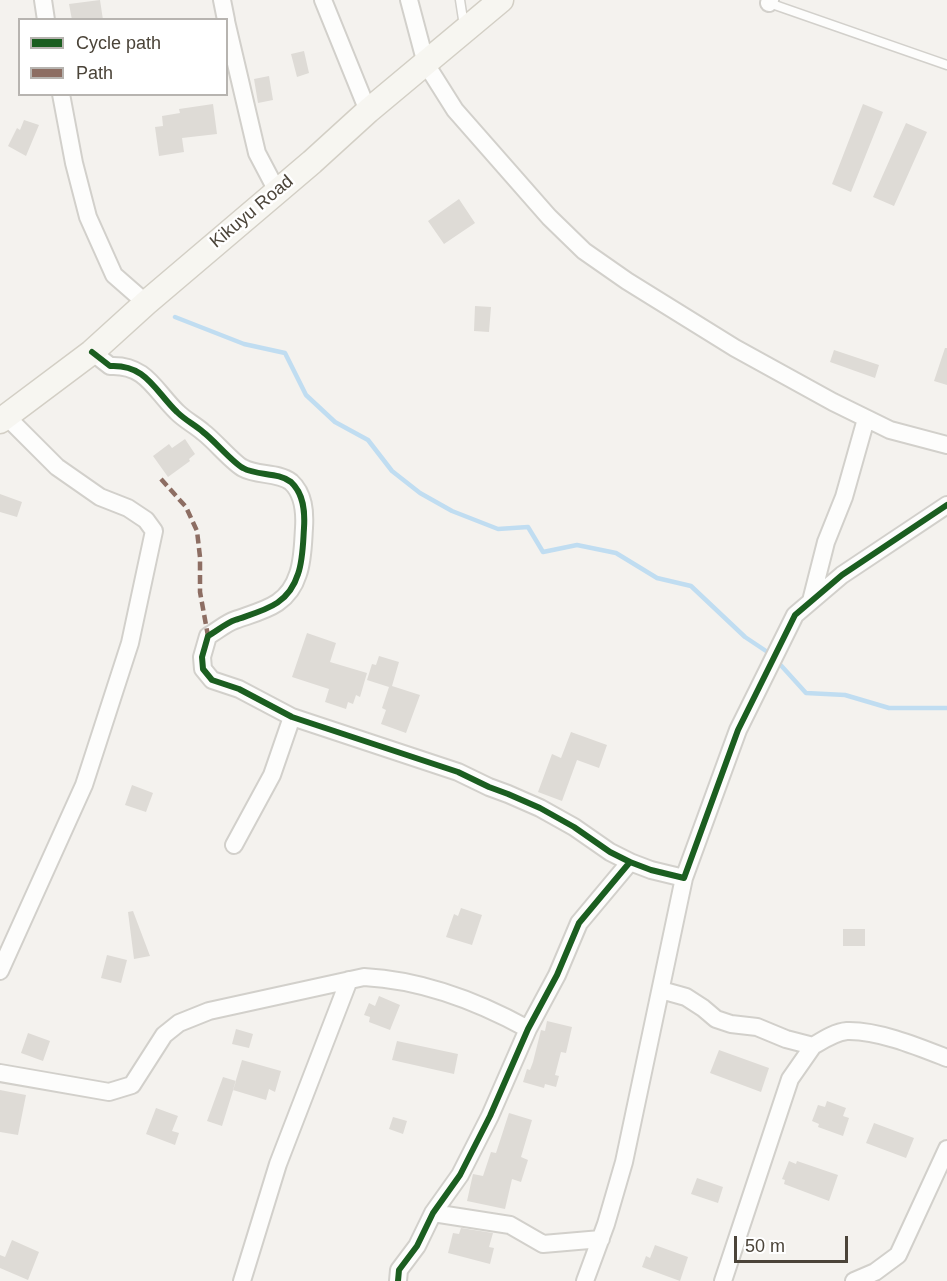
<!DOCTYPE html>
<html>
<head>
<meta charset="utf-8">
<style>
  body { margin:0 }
  #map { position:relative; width:947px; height:1281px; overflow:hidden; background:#f4f2ee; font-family:Helvetica,sans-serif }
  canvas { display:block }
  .legend { position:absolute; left:18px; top:18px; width:210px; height:78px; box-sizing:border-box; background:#fff; border:2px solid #b7b4b0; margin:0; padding:8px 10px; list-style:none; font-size:18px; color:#4b4439 }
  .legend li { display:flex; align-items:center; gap:12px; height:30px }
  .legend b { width:30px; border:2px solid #b7b4b0 }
  .scale { position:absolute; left:734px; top:1236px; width:114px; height:27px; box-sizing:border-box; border:3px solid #4b4439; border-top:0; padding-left:8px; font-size:18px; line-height:21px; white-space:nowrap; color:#4b4439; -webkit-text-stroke:4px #fff; paint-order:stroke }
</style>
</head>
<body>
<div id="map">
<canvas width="947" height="1281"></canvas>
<ul class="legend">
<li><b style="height:8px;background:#1b5e20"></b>Cycle path</li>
<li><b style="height:8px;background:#8d6e63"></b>Path</li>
</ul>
<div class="scale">50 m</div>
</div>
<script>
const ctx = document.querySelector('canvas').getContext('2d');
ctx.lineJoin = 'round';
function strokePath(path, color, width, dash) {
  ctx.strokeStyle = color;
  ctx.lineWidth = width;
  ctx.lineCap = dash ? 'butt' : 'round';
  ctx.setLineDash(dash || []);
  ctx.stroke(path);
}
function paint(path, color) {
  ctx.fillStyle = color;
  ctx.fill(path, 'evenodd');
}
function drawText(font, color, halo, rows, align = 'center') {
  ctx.font = font + ' Helvetica,sans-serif';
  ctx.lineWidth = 5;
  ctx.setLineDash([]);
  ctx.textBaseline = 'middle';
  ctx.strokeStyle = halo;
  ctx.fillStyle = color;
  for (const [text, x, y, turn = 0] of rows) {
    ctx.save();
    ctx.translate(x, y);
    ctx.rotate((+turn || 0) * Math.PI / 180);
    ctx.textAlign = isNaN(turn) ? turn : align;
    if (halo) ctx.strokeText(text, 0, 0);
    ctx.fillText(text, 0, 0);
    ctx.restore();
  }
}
const stream = new Path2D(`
  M 175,317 L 244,344 L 285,353 L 306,395 L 335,422 L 368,440 L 392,471 L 420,493 L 452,511 L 498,529 L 528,527 L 543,552 L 577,545 L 616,553 L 657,578 L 691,586 L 745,637 L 772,655
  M 777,661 L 806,693 L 845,695 L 889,708 L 947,708`);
const building = new Path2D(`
  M 100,0 L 103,20 L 72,20 L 69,4 Z
  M 304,51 L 309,73 L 297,77 L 291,54 Z
  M 269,76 L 273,100 L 258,103 L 254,79 Z
  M 213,104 L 217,134 L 182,138 L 184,152 L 159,156 L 155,127 L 163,126 L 162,116 L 180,113 L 179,109 Z
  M 863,104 L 883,112 L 851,192 L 832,184 Z
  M 24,120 L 39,125 L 26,156 L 8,146 L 17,128 L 20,130 Z
  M 906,123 L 927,132 L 894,206 L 873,197 Z
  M 459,199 L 475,223 L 444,244 L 428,221 Z
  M 475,306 L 491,307 L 489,332 L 474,331 Z
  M 945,348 L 947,348 L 947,385 L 934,381 Z
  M 834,350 L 879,365 L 875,378 L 830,362 Z
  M 185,439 L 195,454 L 189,459 L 190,461 L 168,477 L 153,456 L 169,444 L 172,448 Z
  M 0,494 L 22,502 L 17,517 L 0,512 Z
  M 307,633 L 336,643 L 330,662 L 367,673 L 360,697 L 356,695 L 353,704 L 348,702 L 346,709 L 325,702 L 329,689 L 292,677 Z
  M 379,656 L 399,662 L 392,686 L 420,695 L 406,733 L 381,724 L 386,710 L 382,708 L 389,687 L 367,680 L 372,664 L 376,665 Z
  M 571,732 L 607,745 L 599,768 L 577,760 L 562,801 L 538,792 L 552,754 L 561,758 Z
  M 132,785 L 153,793 L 146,812 L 125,805 Z
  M 461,908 L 482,915 L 472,945 L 446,937 L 454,914 L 458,916 Z
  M 133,911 L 150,956 L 134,959 L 128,912 Z
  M 843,929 L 865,929 L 865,946 L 843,946 Z
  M 107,955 L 127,960 L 121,983 L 101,978 Z
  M 379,996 L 400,1005 L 390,1030 L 369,1022 L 370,1017 L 364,1015 L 369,1003 L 375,1006 Z
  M 547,1021 L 572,1027 L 566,1053 L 561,1052 L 555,1075 L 559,1076 L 556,1087 L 545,1084 L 544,1088 L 523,1082 L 527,1069 L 530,1070 L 533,1062 L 541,1030 L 545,1031 Z
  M 236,1029 L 253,1034 L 249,1048 L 232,1044 Z
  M 28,1033 L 50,1041 L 43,1061 L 21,1053 Z
  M 397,1041 L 458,1054 L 454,1074 L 392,1060 Z
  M 719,1050 L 769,1068 L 761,1092 L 710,1073 Z
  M 242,1060 L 281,1071 L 275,1092 L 269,1089 L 266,1100 L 233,1090 Z
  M 223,1077 L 236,1081 L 222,1126 L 207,1121 Z
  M 0,1090 L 26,1095 L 18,1135 L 0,1132 Z
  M 827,1101 L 846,1108 L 843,1116 L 849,1118 L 843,1136 L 818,1127 L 819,1124 L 812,1121 L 818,1105 L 825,1107 Z
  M 156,1108 L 178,1116 L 172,1131 L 179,1133 L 175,1145 L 146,1134 Z
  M 509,1113 L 532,1120 L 521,1157 L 528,1160 L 521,1182 L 512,1179 L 505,1209 L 467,1201 L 473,1174 L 483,1176 L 491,1152 L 496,1153 Z
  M 393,1117 L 407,1121 L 403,1134 L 389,1129 Z
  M 874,1123 L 914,1138 L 906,1158 L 866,1143 Z
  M 789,1161 L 796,1164 L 797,1161 L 838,1175 L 829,1201 L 784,1184 L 785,1180 L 782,1179 Z
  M 697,1178 L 723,1187 L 718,1203 L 691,1194 Z
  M 461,1228 L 493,1233 L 489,1247 L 494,1248 L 490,1264 L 448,1253 L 453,1233 L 459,1234 Z
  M 12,1240 L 39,1252 L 28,1280 L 0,1268 L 0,1255 L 5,1257 Z
  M 655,1245 L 688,1257 L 680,1281 L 642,1267 L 646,1256 L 650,1258 Z`);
const lane = new Path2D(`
  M 460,0 L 464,26
  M 769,3 L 947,65`);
const street = new Path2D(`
  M 43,0 L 46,20
  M 222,0 L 226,20
  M 323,0 L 368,111
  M 409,0 L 426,64 L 455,110 L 549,217 L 584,251 L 627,281 L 735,348 L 833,402 L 890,430 L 947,445
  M 769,3 L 770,0
  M 226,21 L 257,153 L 277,191
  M 61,94 L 74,163 L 88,217 L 114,275 L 146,303
  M 92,352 L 110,366 C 146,364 155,391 177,412 C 185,420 195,425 203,432 C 214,440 233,463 243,468 C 257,476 278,472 291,482 C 304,494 305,512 304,528 C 303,543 303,560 298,574 C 288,606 263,610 235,620 C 226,623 217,631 208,636 L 202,657 L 203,669 L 212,680 L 239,689 L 292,717 L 458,772 L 489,787 L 508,794 L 540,808 L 574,827 L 610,852 L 630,862
  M 0,417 L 7,417 L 57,467 L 100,497 L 128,508 L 146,520 L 154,531 L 130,643 L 84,785 L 0,971
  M 811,601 L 826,542 L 844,497 L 866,419
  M 234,845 L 272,775 L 292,717
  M 661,990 L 686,997 L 703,1008 L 716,1019 L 731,1024 L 757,1027 L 786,1039 L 813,1046 C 823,1040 835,1032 847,1031 C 878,1030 919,1047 947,1058
  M 0,1073 L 109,1092 L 132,1085 L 164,1035 L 179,1023 L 209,1011 L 364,977 C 421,980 479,1002 528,1029
  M 433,1213 L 510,1225 L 543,1244 L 601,1239
  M 242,1281 L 278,1164 L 349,980
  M 398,1281 L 399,1270 L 417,1246 L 433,1213 L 460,1175 L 490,1116 L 528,1029 L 557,975 L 579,923 L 630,862 L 651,870 L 684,878 L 738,730 L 795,615 L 842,575 L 947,505
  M 585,1281 L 606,1224 L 624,1162 L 684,878
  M 723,1281 L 790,1079 L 813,1046
  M 854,1281 L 875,1272 L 898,1255 L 947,1149`);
const secondary = new Path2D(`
  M 0,421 L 92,352 L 146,303 L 312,162 L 368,111 L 501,0`);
const quiet = new Path2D(`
  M 161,479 L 186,507 L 197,531 L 200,557 L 200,592 L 208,636`);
const cycleway = new Path2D(`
  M 92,352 L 110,366 C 146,364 155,391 177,412 C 185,420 195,425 203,432 C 214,440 233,463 243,468 C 257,476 278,472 291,482 C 304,494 305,512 304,528 C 303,543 303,560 298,574 C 288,606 263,610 235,620 C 226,623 217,631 208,636 L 202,657 L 203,669 L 212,680 L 239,689 L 292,717 L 458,772 L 489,787 L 508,794 L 540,808 L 574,827 L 610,852 L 630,862
  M 398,1281 L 399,1270 L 417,1246 L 433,1213 L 460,1175 L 490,1116 L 528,1029 L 557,975 L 579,923 L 630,862 L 651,870 L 684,878 L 738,730 L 795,615 L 842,575 L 947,505`);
const streetNames = [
  ["Kikuyu Road",252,212,-40]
];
strokePath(stream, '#c0ddf1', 4.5);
paint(building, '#dedbd6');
strokePath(lane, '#d2d0cb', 11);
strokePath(street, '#d2d0cb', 20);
strokePath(secondary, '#d3cfc5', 27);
strokePath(lane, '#fdfdfc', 8);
strokePath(street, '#fdfdfc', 16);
strokePath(secondary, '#f7f6f1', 24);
strokePath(quiet, '#8d6e63', 4.5, [9, 4.5]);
strokePath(cycleway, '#1b5e20', 6);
drawText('18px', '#4b4439', '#fff', streetNames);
</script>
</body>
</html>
